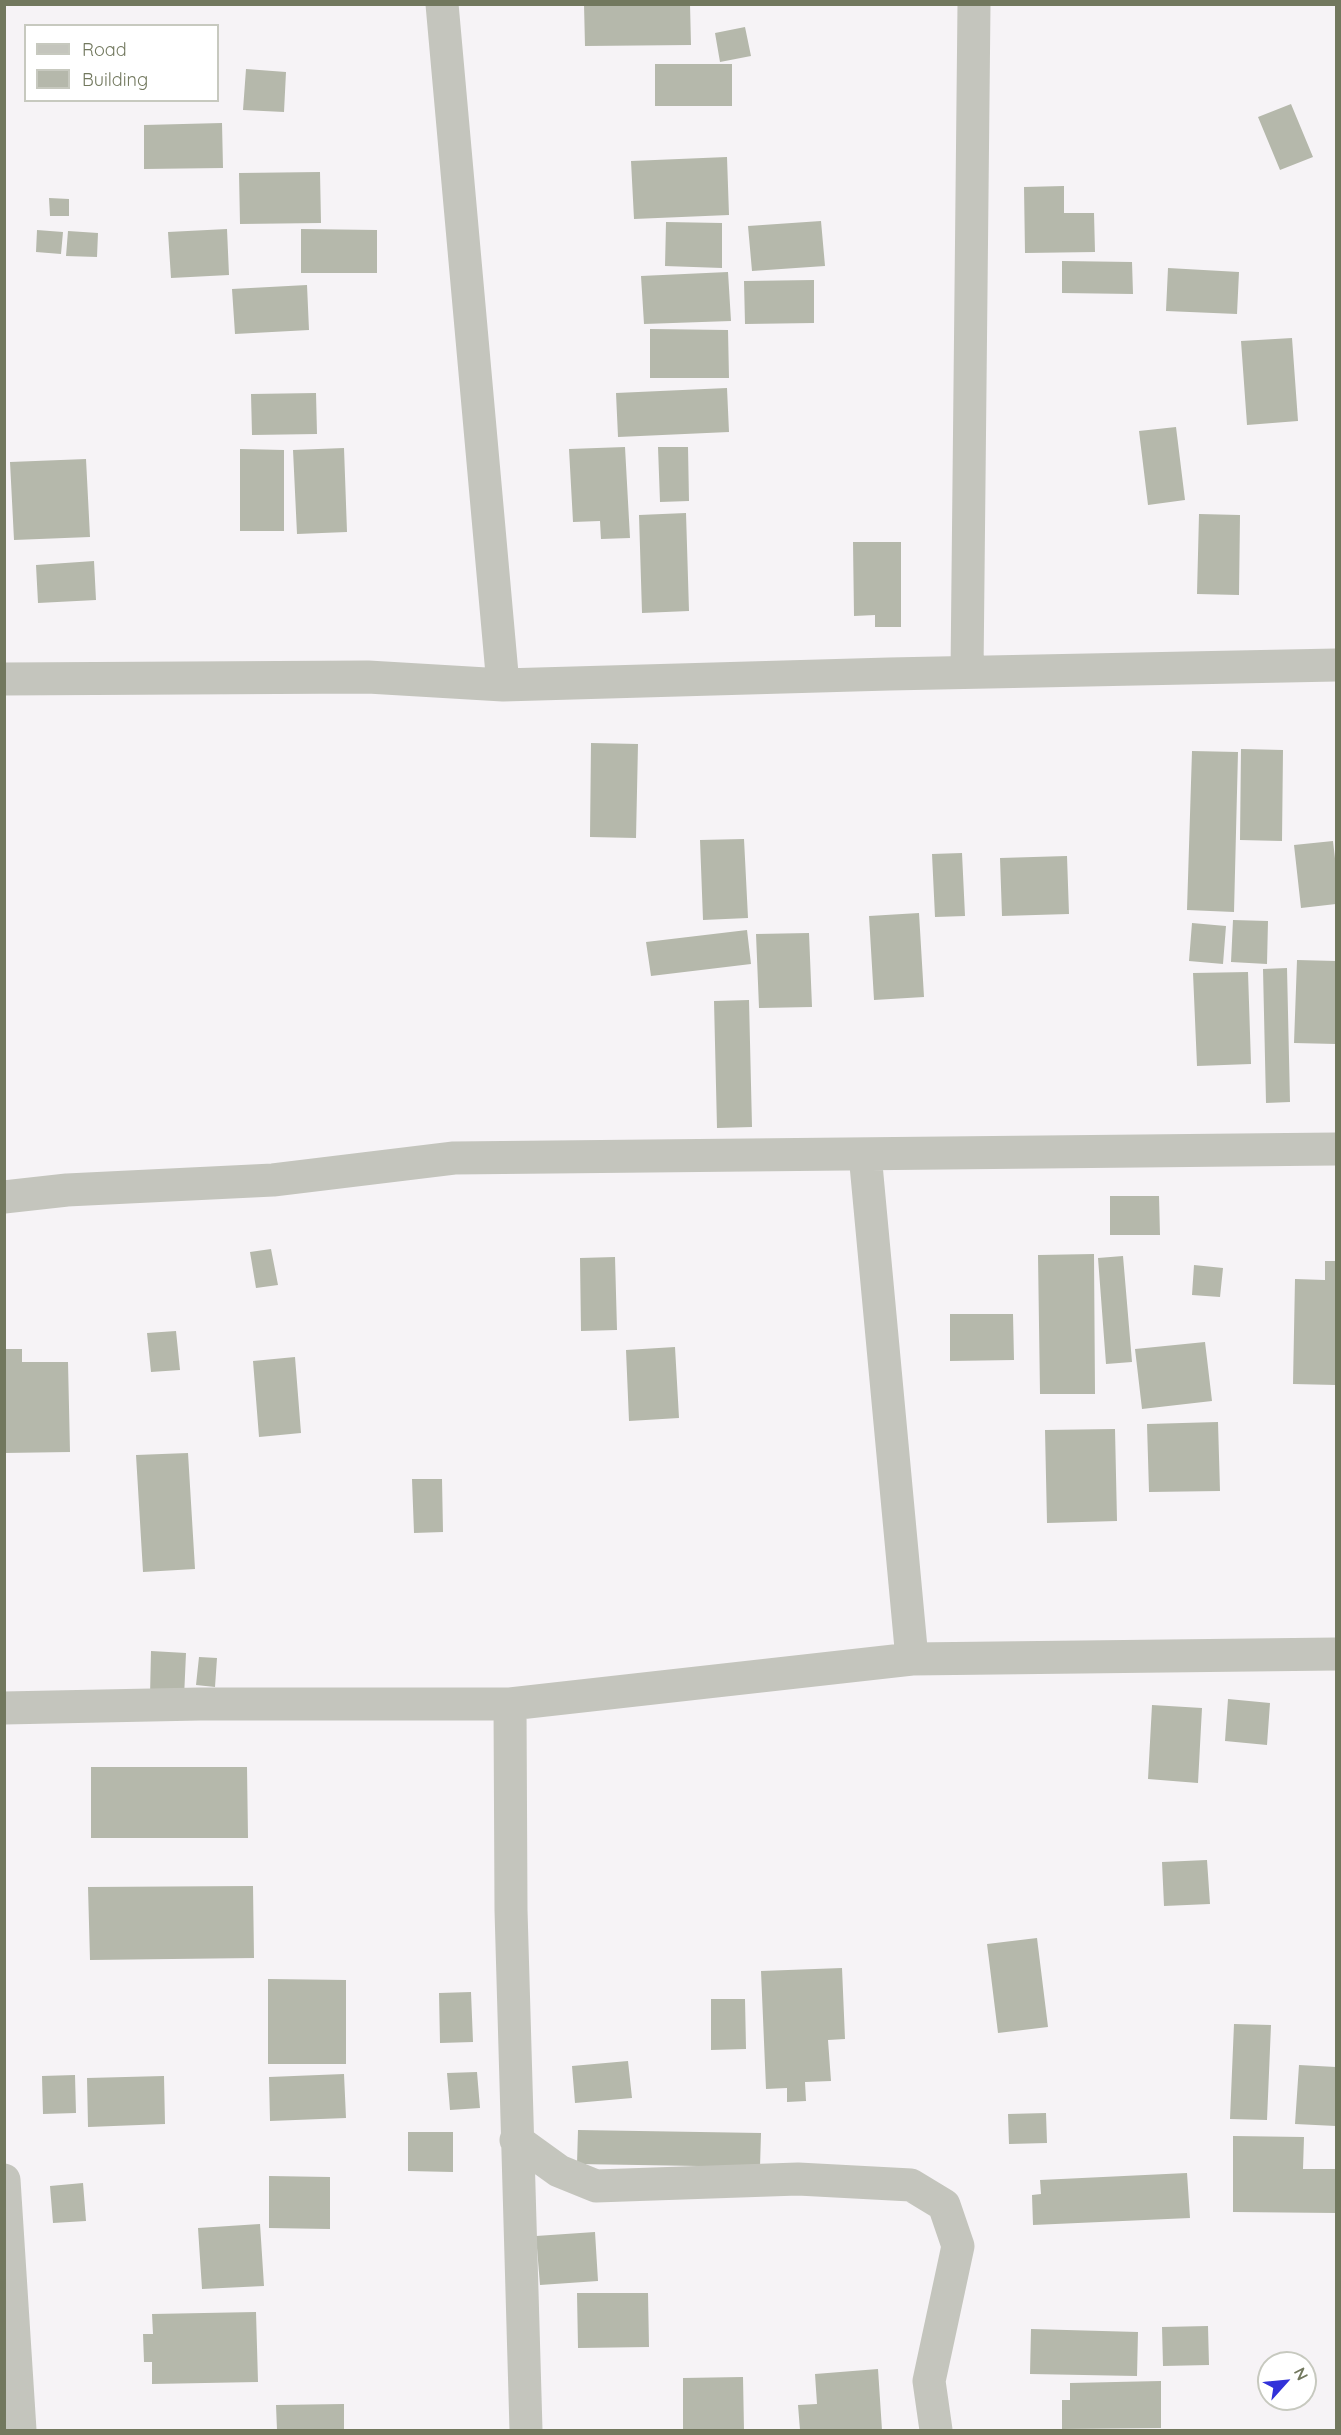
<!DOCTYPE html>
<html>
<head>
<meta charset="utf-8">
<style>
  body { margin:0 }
  #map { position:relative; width:1341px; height:2435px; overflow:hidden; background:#f6f3f6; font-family:Quicksand,sans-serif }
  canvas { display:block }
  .frame { position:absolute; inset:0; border:6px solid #72785e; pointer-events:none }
  .legend { position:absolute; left:24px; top:24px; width:195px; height:78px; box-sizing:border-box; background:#fff; border:2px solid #c7c9bf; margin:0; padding:8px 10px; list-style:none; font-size:18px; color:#72785e }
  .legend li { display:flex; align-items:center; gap:12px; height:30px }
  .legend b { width:30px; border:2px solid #c7c9bf }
  .north { position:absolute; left:1257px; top:2351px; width:60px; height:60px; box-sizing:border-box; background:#fff; border:2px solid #c7c9bf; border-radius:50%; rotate:63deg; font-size:16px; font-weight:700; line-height:24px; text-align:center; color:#72785e }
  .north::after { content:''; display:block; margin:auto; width:21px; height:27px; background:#3131d9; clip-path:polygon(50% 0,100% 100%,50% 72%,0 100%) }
</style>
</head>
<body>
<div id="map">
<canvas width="1341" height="2435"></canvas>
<div class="frame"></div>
<ul class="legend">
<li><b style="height:8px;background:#c4c5bd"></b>Road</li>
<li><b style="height:16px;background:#b5b8ab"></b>Building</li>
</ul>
<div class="north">N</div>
</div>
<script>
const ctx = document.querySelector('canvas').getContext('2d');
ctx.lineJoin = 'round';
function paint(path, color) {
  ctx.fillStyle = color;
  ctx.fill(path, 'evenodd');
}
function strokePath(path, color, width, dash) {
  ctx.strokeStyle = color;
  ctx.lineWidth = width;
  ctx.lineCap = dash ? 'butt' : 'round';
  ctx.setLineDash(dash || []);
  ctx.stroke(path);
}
const building = new Path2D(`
  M 584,4 L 690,4 L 691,45 L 585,46 Z
  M 745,27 L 751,56 L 720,62 L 715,33 Z
  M 655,64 L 732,64 L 732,106 L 655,106 Z
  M 246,69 L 286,72 L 284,112 L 243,110 Z
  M 1291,104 L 1313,157 L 1280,170 L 1258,117 Z
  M 222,123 L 223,168 L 144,169 L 144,125 Z
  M 727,157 L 729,215 L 634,219 L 631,161 Z
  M 320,172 L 321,223 L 240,224 L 239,173 Z
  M 1064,186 L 1064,213 L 1094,213 L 1095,252 L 1025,253 L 1024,187 Z
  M 49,198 L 69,199 L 69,216 L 50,216 Z
  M 821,221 L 825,266 L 752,271 L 748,226 Z
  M 666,222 L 722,223 L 722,268 L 665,266 Z
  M 227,229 L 229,275 L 171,278 L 168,232 Z
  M 301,229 L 377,230 L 377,273 L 301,273 Z
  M 37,230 L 63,232 L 61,254 L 36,252 Z
  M 68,231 L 98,233 L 97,257 L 66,256 Z
  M 1062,261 L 1132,262 L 1133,294 L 1062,293 Z
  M 1168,268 L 1239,272 L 1237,314 L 1166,311 Z
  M 728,272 L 731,321 L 644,324 L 641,276 Z
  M 814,280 L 814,323 L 745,324 L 744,281 Z
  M 307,285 L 309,330 L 235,334 L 232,289 Z
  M 650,329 L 728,330 L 729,378 L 650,378 Z
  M 1292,338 L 1298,421 L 1247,425 L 1241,341 Z
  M 727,388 L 729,432 L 618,437 L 616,393 Z
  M 316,393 L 317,434 L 252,435 L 251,394 Z
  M 1176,427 L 1185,500 L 1148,505 L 1139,431 Z
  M 625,447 L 630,538 L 601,539 L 600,521 L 573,522 L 569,449 Z
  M 658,447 L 688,447 L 689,501 L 660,502 Z
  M 344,448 L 347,532 L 297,534 L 293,450 Z
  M 240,449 L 284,450 L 284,531 L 240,531 Z
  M 86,459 L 90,537 L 14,540 L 10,462 Z
  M 686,513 L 689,611 L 642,613 L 639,515 Z
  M 1199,514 L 1240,515 L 1239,595 L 1197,594 Z
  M 853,542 L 901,542 L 901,627 L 875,627 L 875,615 L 854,616 Z
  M 94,561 L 96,600 L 38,603 L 36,565 Z
  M 591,743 L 638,744 L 636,838 L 590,837 Z
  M 1241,749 L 1283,750 L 1282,841 L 1240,840 Z
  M 1192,751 L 1238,752 L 1234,912 L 1187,910 Z
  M 744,839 L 748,918 L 703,920 L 700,840 Z
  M 1333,841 L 1336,867 L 1336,904 L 1301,908 L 1294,845 Z
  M 962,853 L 965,916 L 935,917 L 932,854 Z
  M 1067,856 L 1069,914 L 1002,916 L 1000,858 Z
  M 919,913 L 924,997 L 874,1000 L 869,916 Z
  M 1233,920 L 1268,921 L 1267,964 L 1231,962 Z
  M 1192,923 L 1226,926 L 1223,964 L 1189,961 Z
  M 747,930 L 751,964 L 651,976 L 646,942 Z
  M 809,933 L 812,1007 L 759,1008 L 756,934 Z
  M 1297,960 L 1336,961 L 1336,1044 L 1294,1043 Z
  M 1287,968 L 1290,1102 L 1266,1103 L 1263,969 Z
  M 1248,972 L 1251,1064 L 1197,1066 L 1193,973 Z
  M 749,1000 L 752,1127 L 717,1128 L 714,1001 Z
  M 1110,1196 L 1159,1196 L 1160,1235 L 1110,1235 Z
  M 271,1249 L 278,1285 L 256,1288 L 250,1252 Z
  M 1094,1254 L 1095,1394 L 1040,1394 L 1038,1255 Z
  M 1123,1256 L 1132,1362 L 1106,1364 L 1098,1258 Z
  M 615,1257 L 617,1330 L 581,1331 L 580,1258 Z
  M 1325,1261 L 1336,1261 L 1336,1385 L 1293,1384 L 1295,1279 L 1325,1280 Z
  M 1194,1265 L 1223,1268 L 1220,1297 L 1192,1295 Z
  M 950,1314 L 1013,1314 L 1014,1360 L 950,1361 Z
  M 176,1331 L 180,1370 L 151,1372 L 147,1333 Z
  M 1205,1342 L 1212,1401 L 1142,1409 L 1135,1349 Z
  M 675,1347 L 679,1418 L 629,1421 L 626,1350 Z
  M 4,1349 L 22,1349 L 22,1362 L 68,1362 L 70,1452 L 4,1453 Z
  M 295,1357 L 301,1433 L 259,1437 L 253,1361 Z
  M 1218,1422 L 1220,1491 L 1149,1492 L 1147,1424 Z
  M 1115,1429 L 1117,1521 L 1047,1523 L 1045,1430 Z
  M 188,1453 L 195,1569 L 143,1572 L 136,1455 Z
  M 412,1479 L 442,1479 L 443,1532 L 414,1533 Z
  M 151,1651 L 186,1653 L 184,1698 L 150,1696 Z
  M 199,1657 L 217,1658 L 215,1687 L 196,1685 Z
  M 1228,1699 L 1270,1703 L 1267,1745 L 1225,1741 Z
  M 1152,1705 L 1202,1708 L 1198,1783 L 1148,1779 Z
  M 91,1767 L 247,1767 L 248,1838 L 91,1838 Z
  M 1207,1860 L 1210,1904 L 1164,1906 L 1162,1862 Z
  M 253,1886 L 254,1958 L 90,1960 L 88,1887 Z
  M 1037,1938 L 1048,2027 L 998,2033 L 987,1944 Z
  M 842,1968 L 845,2039 L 828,2040 L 831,2081 L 805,2082 L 806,2101 L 787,2102 L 787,2088 L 766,2089 L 761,1971 Z
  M 268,1979 L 346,1980 L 346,2064 L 268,2064 Z
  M 471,1992 L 473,2042 L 440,2043 L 439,1993 Z
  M 711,1999 L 745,1999 L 746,2049 L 711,2050 Z
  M 1234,2024 L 1271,2025 L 1267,2120 L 1230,2119 Z
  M 628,2061 L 632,2098 L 575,2103 L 572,2066 Z
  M 1299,2065 L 1336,2067 L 1336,2126 L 1295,2124 Z
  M 477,2072 L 480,2108 L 450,2110 L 447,2073 Z
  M 344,2074 L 346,2118 L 270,2121 L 269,2077 Z
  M 75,2075 L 76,2113 L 43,2114 L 42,2076 Z
  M 164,2076 L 165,2124 L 88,2127 L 87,2078 Z
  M 1046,2113 L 1047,2143 L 1009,2144 L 1008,2114 Z
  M 578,2130 L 761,2133 L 760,2167 L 577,2164 Z
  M 408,2132 L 453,2132 L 453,2172 L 408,2171 Z
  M 1233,2136 L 1304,2137 L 1303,2169 L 1336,2169 L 1336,2213 L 1233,2212 Z
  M 1187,2173 L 1190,2218 L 1033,2225 L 1032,2195 L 1041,2194 L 1040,2180 Z
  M 269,2176 L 330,2177 L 330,2229 L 269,2228 Z
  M 83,2183 L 86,2221 L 53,2223 L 50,2186 Z
  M 260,2224 L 264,2286 L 202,2289 L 198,2228 Z
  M 595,2232 L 598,2281 L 540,2285 L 536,2236 Z
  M 577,2293 L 648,2293 L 649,2347 L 578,2348 Z
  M 256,2312 L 258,2382 L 152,2384 L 152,2362 L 144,2362 L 143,2334 L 153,2334 L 152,2314 Z
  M 1208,2326 L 1209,2365 L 1163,2366 L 1162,2327 Z
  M 1031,2329 L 1138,2332 L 1137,2376 L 1030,2374 Z
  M 878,2369 L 882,2430 L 800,2430 L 798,2405 L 817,2404 L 815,2374 Z
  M 743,2377 L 744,2430 L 683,2430 L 683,2378 Z
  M 1161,2381 L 1161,2428 L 1062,2429 L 1062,2400 L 1070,2400 L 1070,2383 Z
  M 344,2404 L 344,2430 L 277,2430 L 276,2405 Z`);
const minor = new Path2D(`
  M 442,4 L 503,685
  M 967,672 L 974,4
  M 4,679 L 368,677 L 503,685 L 889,674 L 1336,665
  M 865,1154 L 912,1659
  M 4,1197 L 67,1190 L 273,1180 L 454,1158 L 1336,1149
  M 510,1704 L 511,1910 L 526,2430
  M 4,1708 L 200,1704 L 510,1704 L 912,1659 L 1336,1654
  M 516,2140 L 559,2171 L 596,2186 L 798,2179 L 911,2185 L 944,2205 L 958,2246 L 929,2381 L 936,2430
  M 4,2180 L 20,2430`);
paint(building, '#b5b8ab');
strokePath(minor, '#c4c5bd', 33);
</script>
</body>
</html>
